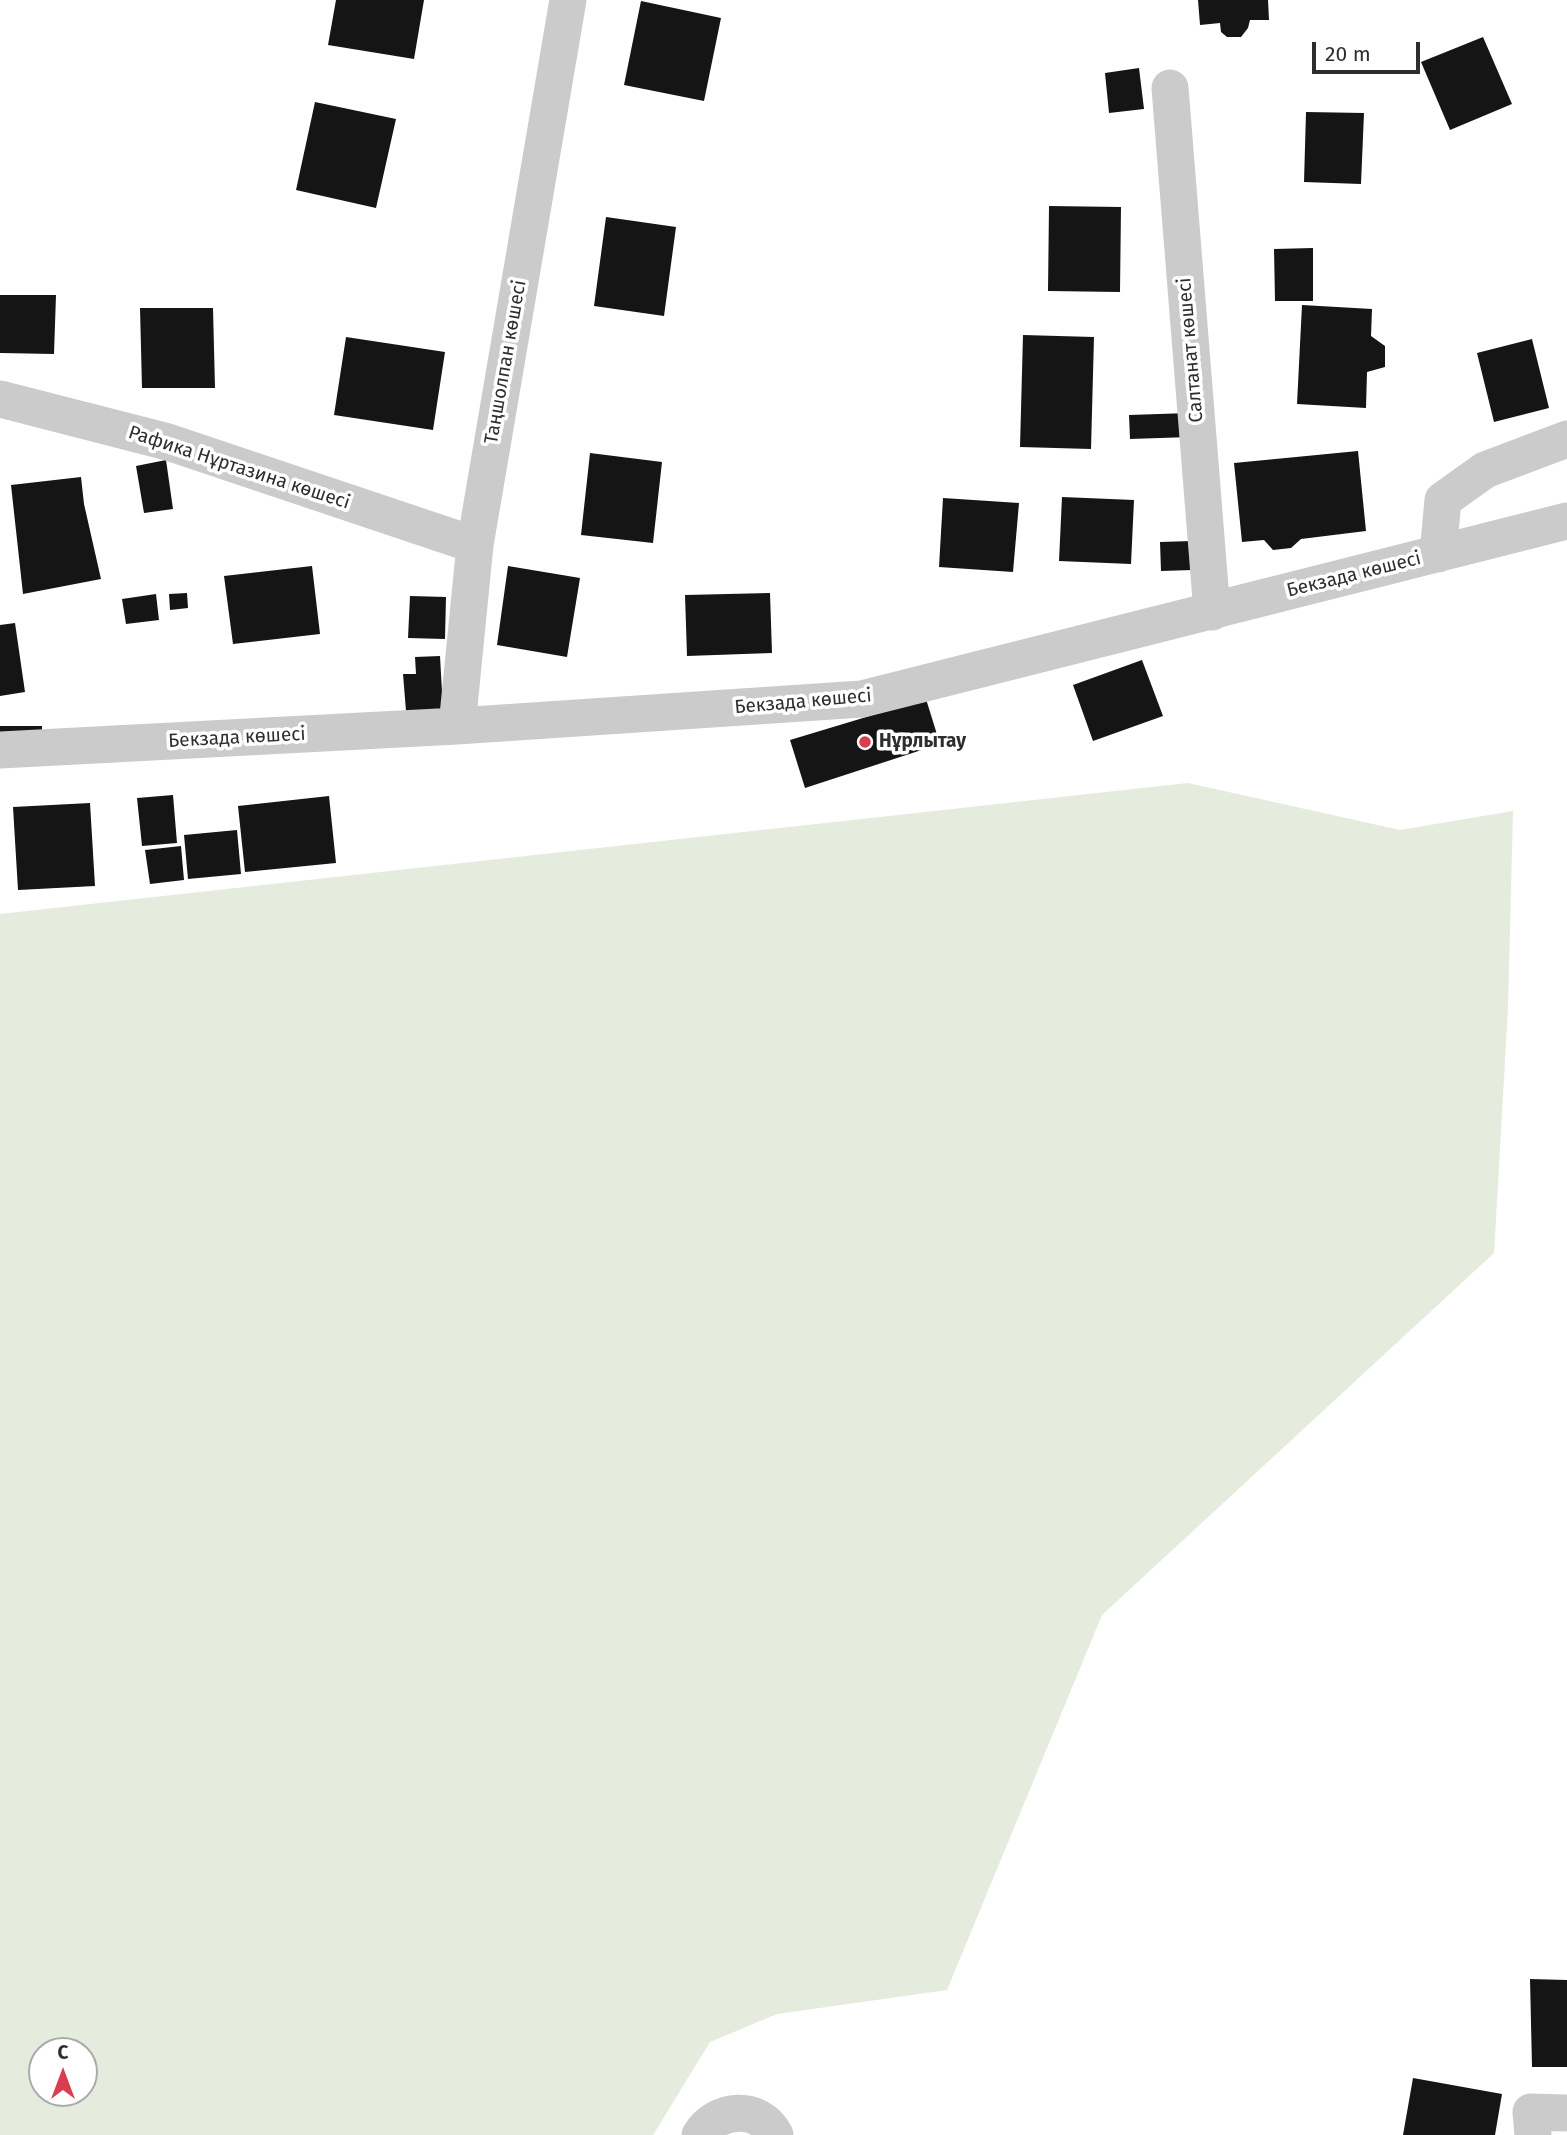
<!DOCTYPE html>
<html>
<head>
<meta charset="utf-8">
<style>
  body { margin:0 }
  #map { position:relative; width:1567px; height:2135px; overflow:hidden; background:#fff; font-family:"Fira Sans",sans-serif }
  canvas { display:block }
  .north { position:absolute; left:28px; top:2037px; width:70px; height:70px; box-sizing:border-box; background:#fff; border:2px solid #ababab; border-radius:50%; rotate:0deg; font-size:19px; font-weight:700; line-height:28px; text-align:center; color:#2e2e2e }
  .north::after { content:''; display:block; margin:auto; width:24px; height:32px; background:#d83e50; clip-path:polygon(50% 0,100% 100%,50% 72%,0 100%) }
  .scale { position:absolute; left:1312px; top:42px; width:108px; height:32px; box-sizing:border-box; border:4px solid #2e2e2e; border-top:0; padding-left:9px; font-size:21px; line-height:24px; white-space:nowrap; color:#2e2e2e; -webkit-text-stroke:5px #fff; paint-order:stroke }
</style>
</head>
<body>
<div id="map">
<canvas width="1567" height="2135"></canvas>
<div class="north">С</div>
<div class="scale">20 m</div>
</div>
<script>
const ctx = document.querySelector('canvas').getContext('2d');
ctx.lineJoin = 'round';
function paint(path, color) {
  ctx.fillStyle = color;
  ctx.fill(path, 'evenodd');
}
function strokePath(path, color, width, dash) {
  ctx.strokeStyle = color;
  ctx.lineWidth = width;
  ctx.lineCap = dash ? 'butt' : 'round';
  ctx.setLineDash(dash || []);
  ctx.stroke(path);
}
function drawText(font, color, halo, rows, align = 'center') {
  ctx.font = font + ' "Fira Sans",sans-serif';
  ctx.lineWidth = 7;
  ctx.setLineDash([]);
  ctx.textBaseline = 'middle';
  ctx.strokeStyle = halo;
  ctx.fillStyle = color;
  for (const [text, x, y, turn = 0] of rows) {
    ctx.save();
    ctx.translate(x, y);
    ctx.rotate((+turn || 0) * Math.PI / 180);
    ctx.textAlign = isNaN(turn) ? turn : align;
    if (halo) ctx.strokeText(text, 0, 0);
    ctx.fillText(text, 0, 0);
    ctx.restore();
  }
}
const green = new Path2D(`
  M 1188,783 L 1400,830 L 1513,811 L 1508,1008 L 1494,1253 L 1102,1615 L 947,1990 L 777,2014 L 710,2042 L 653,2135 L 0,2135 L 0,914 ZM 42,2051 L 84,2051 L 84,2093 L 42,2093 Z`);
const building = new Path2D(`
  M 336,0 L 424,0 L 414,59 L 328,45 Z
  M 1198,0 L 1268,0 L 1269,20 L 1250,20 L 1248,28 L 1241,37 L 1227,37 L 1221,32 L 1220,23 L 1200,25 Z
  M 641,1 L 721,18 L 704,101 L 624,85 Z
  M 1483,37 L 1512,104 L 1450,130 L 1421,62 Z
  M 1139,68 L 1144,109 L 1109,113 L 1105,73 Z
  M 315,102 L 396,119 L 376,208 L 296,190 Z
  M 1306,112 L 1364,113 L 1361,184 L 1304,182 Z
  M 1049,206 L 1121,207 L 1120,292 L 1048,291 Z
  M 606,217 L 676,227 L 664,316 L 594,306 Z
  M 1313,248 L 1313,301 L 1275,301 L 1274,249 Z
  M 0,295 L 56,295 L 54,354 L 0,353 Z
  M 1302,305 L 1372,309 L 1371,336 L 1385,346 L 1385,367 L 1367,372 L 1366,408 L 1297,404 Z
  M 140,308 L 213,308 L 215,388 L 142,388 Z
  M 1023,335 L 1094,337 L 1091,449 L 1020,447 Z
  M 346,337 L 445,352 L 433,430 L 334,415 Z
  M 1532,339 L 1549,408 L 1494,422 L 1477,353 Z
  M 1189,413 L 1190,437 L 1130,439 L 1129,415 Z
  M 1358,451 L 1366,531 L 1301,539 L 1291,548 L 1273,550 L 1264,540 L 1242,542 L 1234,463 Z
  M 590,453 L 662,462 L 653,543 L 581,535 Z
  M 166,460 L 173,509 L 144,513 L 136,466 Z
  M 81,477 L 84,504 L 101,579 L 23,594 L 11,485 Z
  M 1062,497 L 1134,500 L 1131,564 L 1059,561 Z
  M 943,498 L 1019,503 L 1013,572 L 939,567 Z
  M 1192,541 L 1193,570 L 1161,571 L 1160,542 Z
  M 312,566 L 320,634 L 233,644 L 224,576 Z
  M 508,566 L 580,578 L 567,657 L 497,645 Z
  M 187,593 L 188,608 L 170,610 L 169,594 Z
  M 770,593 L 772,653 L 687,656 L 685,595 Z
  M 156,594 L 159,620 L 126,624 L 122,599 Z
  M 410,596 L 446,597 L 445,639 L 408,638 Z
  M 15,623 L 25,692 L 0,696 L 0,625 Z
  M 440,656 L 443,709 L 406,711 L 403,674 L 416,674 L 415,657 Z
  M 1142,660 L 1163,716 L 1093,741 L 1073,685 Z
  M 926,699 L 940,744 L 805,788 L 790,740 Z
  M 0,726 L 42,726 L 42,743 L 0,744 Z
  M 173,795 L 177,843 L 142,846 L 137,798 Z
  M 329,796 L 336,863 L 245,872 L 238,806 Z
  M 90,803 L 95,886 L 18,890 L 13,807 Z
  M 237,830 L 241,874 L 188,879 L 184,835 Z
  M 181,846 L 184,880 L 150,884 L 145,850 Z
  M 1530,1979 L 1567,1980 L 1567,2067 L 1532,2067 Z
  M 1413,2078 L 1502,2094 L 1495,2135 L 1403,2135 Z`);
const minor = new Path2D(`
  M 1170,88 L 1212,612
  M 0,399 L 168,442 L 475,545
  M 1438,554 L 1443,500 L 1485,470 L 1567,439
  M 457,726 L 475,545 L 568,0
  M 0,750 L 457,726 L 862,699 L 1567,521
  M 700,2135 C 717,2108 759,2104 775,2135
  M 1533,2135 L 1531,2112 L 1567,2113`);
const markers = [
  [865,742,7,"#d83e50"]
];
const streetNames = [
  ["Салтанат көшесі",1191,350,-95],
  ["Таңшолпан көшесі",506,362,-80],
  ["Рафика Нұртазина көшесі",239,468,18],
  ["Бекзада көшесі",1354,575,-14],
  ["Бекзада көшесі",803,702,-5],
  ["Бекзада көшесі",237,738,-3]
];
const poiNames = [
  ["Нұрлытау",879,742]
];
paint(green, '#e5ebdd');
paint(building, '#151515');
strokePath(minor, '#cbcbcb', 37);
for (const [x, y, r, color] of markers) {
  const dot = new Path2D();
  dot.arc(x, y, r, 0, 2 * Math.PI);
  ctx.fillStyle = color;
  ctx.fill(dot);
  strokePath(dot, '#fff', 2.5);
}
drawText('19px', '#2e2e2e', '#fff', streetNames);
drawText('bold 19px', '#2e2e2e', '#fff', poiNames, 'left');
</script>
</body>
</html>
